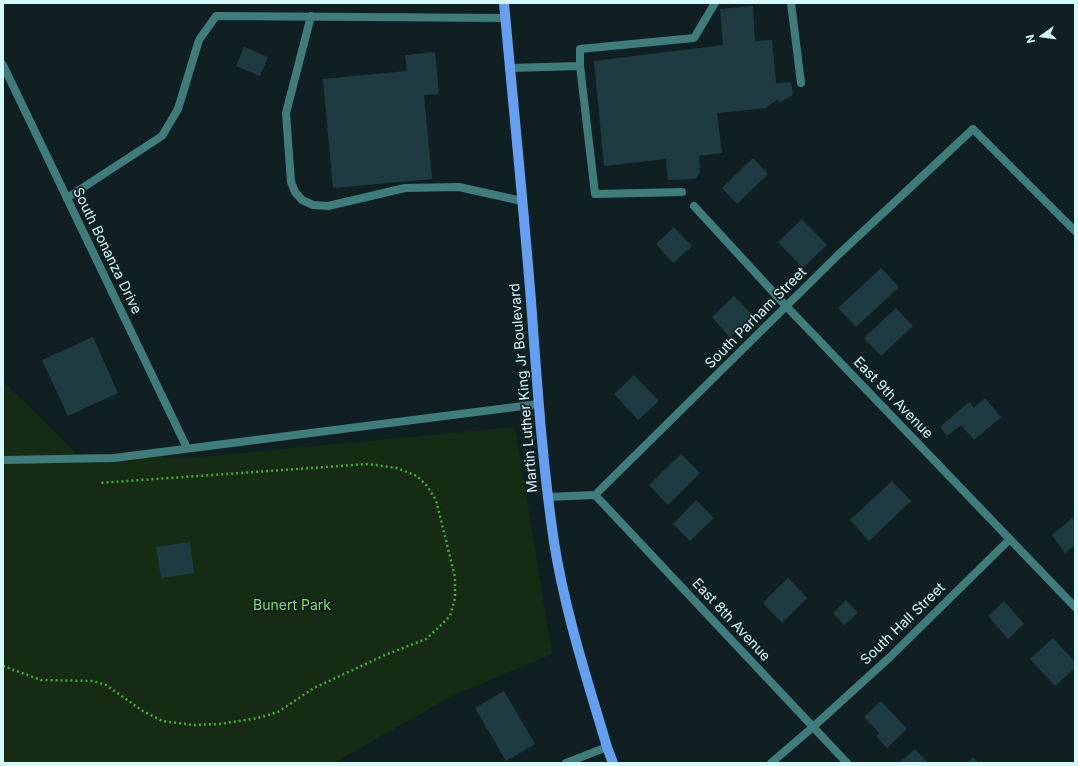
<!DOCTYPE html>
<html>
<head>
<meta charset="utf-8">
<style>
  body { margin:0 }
  #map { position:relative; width:1078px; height:766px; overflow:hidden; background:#102022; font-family:Inter,sans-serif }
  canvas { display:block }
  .frame { position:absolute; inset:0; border:4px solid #d5f8fb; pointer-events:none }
  .north { position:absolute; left:1022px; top:16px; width:40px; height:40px; -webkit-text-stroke:3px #102022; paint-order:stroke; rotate:256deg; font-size:11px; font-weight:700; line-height:16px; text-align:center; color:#d5f8fb }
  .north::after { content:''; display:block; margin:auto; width:14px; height:18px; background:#d5f8fb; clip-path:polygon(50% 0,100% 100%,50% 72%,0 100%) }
</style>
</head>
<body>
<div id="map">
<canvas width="1078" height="766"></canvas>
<div class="frame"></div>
<div class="north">N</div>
</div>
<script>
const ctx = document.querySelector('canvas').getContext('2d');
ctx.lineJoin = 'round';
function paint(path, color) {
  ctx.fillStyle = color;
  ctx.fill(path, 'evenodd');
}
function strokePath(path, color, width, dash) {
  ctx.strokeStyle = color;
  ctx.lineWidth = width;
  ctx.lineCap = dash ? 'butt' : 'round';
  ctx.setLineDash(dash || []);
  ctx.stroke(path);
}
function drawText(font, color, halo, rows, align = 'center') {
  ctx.font = font + ' Inter,sans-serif';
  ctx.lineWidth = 3.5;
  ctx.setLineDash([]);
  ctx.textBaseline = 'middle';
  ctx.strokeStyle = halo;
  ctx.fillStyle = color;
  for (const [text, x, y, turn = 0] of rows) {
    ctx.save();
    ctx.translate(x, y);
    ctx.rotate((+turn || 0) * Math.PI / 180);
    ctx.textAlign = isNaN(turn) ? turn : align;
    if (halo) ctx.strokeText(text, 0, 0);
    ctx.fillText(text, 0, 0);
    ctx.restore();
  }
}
const green = new Path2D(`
  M 3,381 L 77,454 L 188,458 L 515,427 L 552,654 L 450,697 L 334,763 L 3,763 Z`);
const building = new Path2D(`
  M 753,6 L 755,41 L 772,40 L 776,83 L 791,82 L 793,95 L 779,103 L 778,99 L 766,108 L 717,113 L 722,153 L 699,156 L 700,173 L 695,179 L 668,180 L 666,159 L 604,166 L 594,61 L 723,45 L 720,9 Z
  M 244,47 L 268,57 L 260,76 L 236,66 Z
  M 435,52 L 439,94 L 424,95 L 432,179 L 333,188 L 323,79 L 407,71 L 405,55 Z
  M 753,158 L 768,174 L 737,204 L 722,188 Z
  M 802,219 L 827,245 L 803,268 L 778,242 Z
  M 674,227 L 692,246 L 673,263 L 656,244 Z
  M 881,268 L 899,287 L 856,327 L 838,308 Z
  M 734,296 L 753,316 L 730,338 L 712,317 Z
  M 896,308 L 913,326 L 881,356 L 864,338 Z
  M 93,337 L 118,393 L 68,416 L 42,360 Z
  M 634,375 L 659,401 L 638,420 L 614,394 Z
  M 985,398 L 1001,417 L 974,440 L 961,425 L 947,436 L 940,427 L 969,402 L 974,408 Z
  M 681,454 L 700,473 L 668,505 L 649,485 Z
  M 892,481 L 911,501 L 869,541 L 850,520 Z
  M 696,500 L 714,518 L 690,541 L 673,524 Z
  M 1075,516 L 1075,545 L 1065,553 L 1052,535 Z
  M 190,542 L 194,573 L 161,578 L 156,547 Z
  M 788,578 L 807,598 L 782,623 L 763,603 Z
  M 846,600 L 858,613 L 844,625 L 833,613 Z
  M 1004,601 L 1024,624 L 1008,639 L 988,616 Z
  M 1053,638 L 1075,662 L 1075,668 L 1055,686 L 1030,659 Z
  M 504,691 L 535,744 L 506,761 L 475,708 Z
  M 881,701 L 907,729 L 887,748 L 876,736 L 879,733 L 864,717 Z
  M 915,749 L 928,763 L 899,763 Z
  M 973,757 L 979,763 L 967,763 Z`);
const path = new Path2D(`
  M 3,666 L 41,680 L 93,681 L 106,685 L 143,711 L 162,721 L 193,725 L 220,724 L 258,718 L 278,712 L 314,688 L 385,655 L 426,639 L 440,626 L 450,616 L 455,598 L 455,577 L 436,500 L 427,486 L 417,476 L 397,468 L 368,464 L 99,483`);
const lane = new Path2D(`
  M 791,3 L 801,83
  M 311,16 L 286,113 L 291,182 L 295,192 L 302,200 L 313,205 L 328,206 L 405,188 L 459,187 L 522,201
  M 580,66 L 580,49 L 694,38 L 715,3
  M 510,68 L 580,66 L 595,194 L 682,192
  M 67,198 L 162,136 L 178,109 L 199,40 L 216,16 L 505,18
  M 3,460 L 114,458 L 539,404`);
const street = new Path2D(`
  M 3,65 L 187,448
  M 694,206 L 786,306 L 1075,607
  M 595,495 L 847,763
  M 548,497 L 595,495 L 838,255 L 973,129 L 1075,231
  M 566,763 L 607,747
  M 771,763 L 813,727 L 890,657 L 1010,539`);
const primary = new Path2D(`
  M 504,3 C 513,102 523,201 531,301 C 537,381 542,462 554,542 C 565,612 587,679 607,747 L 613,763`);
const streetNames = [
  ["South Bonanza Drive",107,251,64],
  ["South Parham Street",756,318,-45],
  ["Martin Luther King Jr Boulevard",524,388,-95],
  ["East 9th Avenue",893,398,46],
  ["East 8th Avenue",731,620,47],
  ["South Hall Street",903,624,-44]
];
const parkNames = [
  ["Bunert Park",292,606]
];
paint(green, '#152b14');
paint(building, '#1e3b41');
strokePath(path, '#45aa3a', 2.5, [2, 3]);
strokePath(lane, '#407c7c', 8);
strokePath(street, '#407c7c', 8);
strokePath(primary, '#679ff0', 10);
drawText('14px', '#d5f8fb', '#102022', streetNames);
drawText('14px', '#87d468', '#102022', parkNames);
</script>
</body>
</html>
